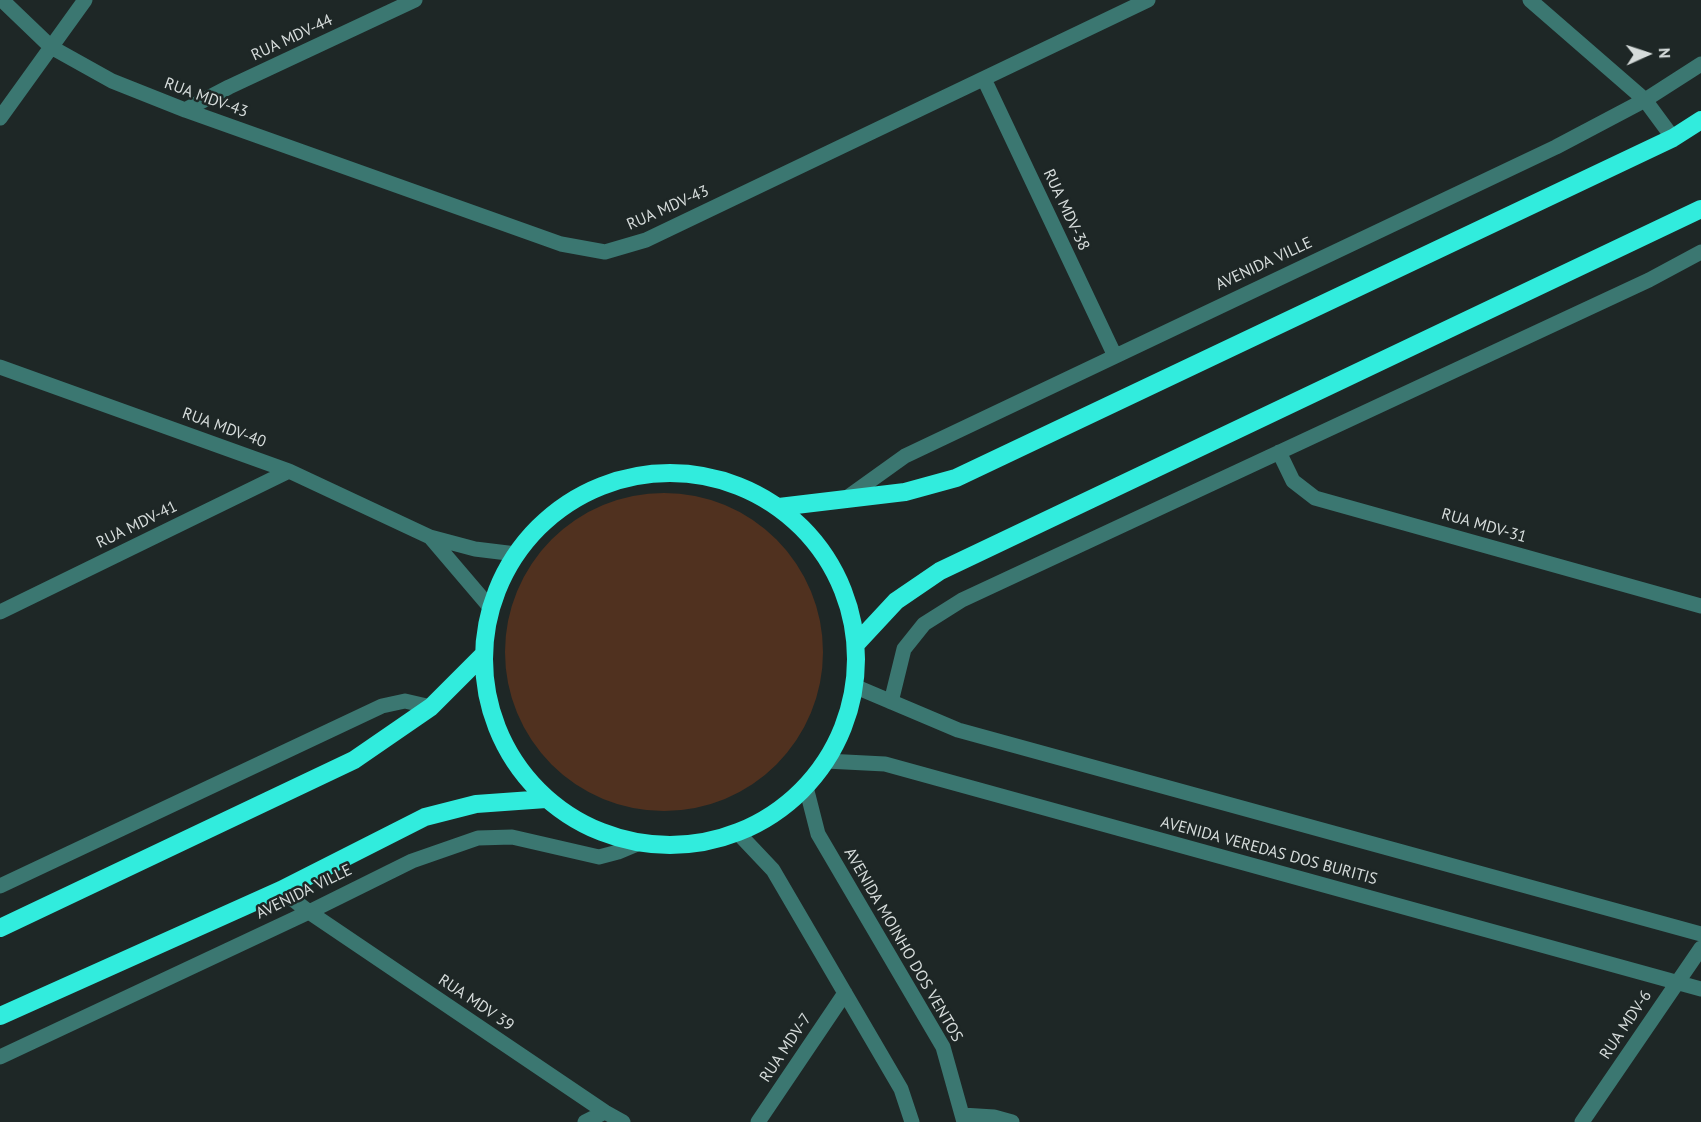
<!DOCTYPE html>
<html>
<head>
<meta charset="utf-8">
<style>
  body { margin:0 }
  #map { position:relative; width:1701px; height:1122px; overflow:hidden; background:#1e2726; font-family:"PT Sans",sans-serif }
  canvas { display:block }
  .north { position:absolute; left:1617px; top:24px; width:60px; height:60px; -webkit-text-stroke:4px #1e2726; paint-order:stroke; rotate:87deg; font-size:16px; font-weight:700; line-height:24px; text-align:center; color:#d6dcdb }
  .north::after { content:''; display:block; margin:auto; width:21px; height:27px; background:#d6dcdb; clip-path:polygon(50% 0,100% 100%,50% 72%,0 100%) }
</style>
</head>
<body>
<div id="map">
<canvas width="1701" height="1122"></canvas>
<div class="north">N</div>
</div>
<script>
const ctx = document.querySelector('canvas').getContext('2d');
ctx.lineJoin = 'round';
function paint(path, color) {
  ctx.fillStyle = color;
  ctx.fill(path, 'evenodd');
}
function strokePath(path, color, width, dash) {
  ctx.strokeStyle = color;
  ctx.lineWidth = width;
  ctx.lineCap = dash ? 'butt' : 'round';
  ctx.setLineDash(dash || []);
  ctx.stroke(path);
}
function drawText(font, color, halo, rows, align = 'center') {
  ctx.font = font + ' "PT Sans",sans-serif';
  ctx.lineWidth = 5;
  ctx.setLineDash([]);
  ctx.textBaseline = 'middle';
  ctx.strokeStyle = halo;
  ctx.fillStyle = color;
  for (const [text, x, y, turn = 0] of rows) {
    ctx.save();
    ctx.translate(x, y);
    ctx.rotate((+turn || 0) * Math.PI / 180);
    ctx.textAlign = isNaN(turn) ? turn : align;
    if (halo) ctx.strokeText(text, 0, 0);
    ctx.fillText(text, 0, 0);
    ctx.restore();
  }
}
const green = new Path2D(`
  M505 652a159 159 0 1 1 318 0a159 159 0 1 1-318 0Z`);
const minor = new Path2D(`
  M 2,0 L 51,47 L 112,81 L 185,110 L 561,244 L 605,252 L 646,240 L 1148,0
  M 1530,0 L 1645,100 L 1673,138
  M 984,79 L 1115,356
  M 185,110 L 229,87 L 415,0
  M 0,118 L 85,0
  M 0,367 L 289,471 L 430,537 L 475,549 L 516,554
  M 1279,452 L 1293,481 L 1315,498 L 1701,606
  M 845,499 L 905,456 L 1556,147 L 1645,100 L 1701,64
  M 430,537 L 488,605
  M 0,612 L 289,471
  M 854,686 L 958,730 L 1701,934
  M 891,702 L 904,649 L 924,624 L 962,600 L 1649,280 L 1701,252
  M 826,761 L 885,764 L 1701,989
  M 806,787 L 818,834 L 943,1047 L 964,1122
  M 738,833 L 773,870 L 901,1089 L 912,1122
  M 0,886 L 382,706 L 405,701 L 431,707
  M 281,890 L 309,912 L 605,1112 L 623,1122
  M 0,1057 L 309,912 L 412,861 L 478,838 L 512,837 L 599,857 L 618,852 L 637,844
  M 962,1115 L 994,1117 L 1012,1122
  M 585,1122 L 605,1112
  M 758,1122 L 845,993
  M 1582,1122 L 1701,948`);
const highway = new Path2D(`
  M484 659a186 186 0 1 1 372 0a186 186 0 1 1-372 0Z
  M 779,507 L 905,492 L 956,478 L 1673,138 L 1701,120
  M 856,644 L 896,601 L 940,571 L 1701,209
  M 0,928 L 354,760 L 431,707 L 484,654
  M 0,1016 L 281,890 L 425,817 L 476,804 L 546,799`);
const streetNames = [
  ["RUA MDV-44",292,38,-25],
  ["RUA MDV-43",206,98,20],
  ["RUA MDV-43",668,208,-24],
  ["RUA MDV-38",1066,210,65],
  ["AVENIDA VILLE",1264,264,-25],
  ["RUA MDV-40",224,428,20],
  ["RUA MDV-41",137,525,-26],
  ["RUA MDV-31",1484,526,16],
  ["AVENIDA VEREDAS DOS BURITIS",1269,851,15],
  ["AVENIDA VILLE",304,892,-26],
  ["AVENIDA MOINHO DOS VENTOS",903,945,60],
  ["RUA MDV 39",476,1003,34],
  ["RUA MDV-6",1626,1025,-56],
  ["RUA MDV-7",786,1048,-56]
];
paint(green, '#50311f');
strokePath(minor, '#3b7771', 15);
strokePath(highway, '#31ecdd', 18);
drawText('16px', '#d6dcdb', '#1e2726', streetNames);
</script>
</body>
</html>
